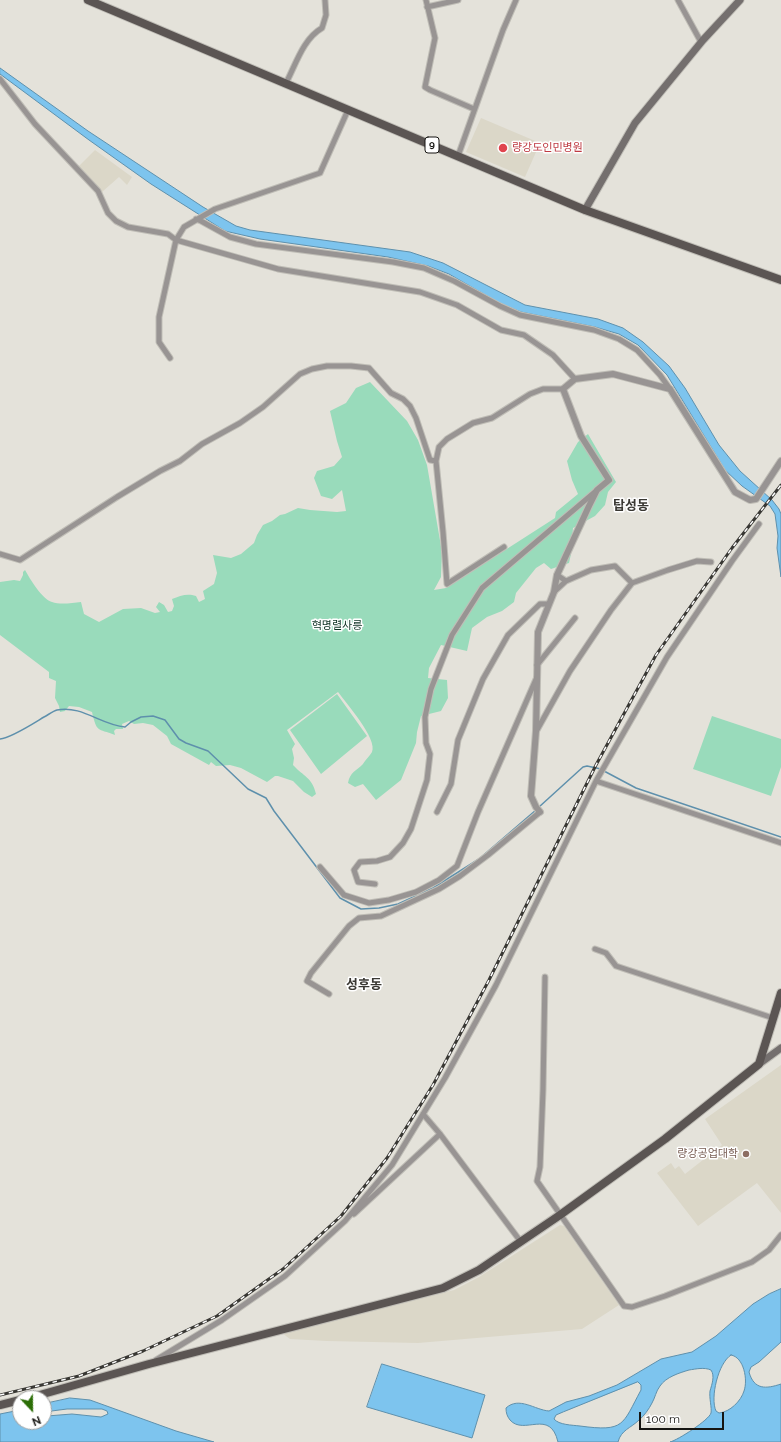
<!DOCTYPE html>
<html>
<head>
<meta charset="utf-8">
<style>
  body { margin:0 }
  #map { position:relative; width:781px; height:1442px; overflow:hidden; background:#e4e2da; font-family:Raleway,sans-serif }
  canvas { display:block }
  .north { position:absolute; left:12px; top:1390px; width:40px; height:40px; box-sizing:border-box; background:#fff; border:1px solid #a2a1a0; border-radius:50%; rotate:158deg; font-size:11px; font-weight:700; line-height:16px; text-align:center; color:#161512 }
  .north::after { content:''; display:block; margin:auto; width:14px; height:18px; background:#2c6e07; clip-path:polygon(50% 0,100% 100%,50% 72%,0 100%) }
  .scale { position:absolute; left:639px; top:1412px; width:85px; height:18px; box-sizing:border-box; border:2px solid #161512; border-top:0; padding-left:5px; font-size:12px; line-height:14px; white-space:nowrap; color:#161512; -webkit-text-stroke:3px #fff; paint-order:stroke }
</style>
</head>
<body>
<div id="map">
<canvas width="781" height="1442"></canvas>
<div class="north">N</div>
<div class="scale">100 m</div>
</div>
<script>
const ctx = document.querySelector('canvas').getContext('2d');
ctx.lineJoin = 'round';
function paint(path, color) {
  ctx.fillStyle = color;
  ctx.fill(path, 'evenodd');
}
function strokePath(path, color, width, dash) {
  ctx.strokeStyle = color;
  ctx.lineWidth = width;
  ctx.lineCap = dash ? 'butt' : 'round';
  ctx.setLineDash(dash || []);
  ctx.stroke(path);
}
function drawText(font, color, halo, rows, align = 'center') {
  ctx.font = font + ' Raleway,"Noto Sans KR",sans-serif';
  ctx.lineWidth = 3;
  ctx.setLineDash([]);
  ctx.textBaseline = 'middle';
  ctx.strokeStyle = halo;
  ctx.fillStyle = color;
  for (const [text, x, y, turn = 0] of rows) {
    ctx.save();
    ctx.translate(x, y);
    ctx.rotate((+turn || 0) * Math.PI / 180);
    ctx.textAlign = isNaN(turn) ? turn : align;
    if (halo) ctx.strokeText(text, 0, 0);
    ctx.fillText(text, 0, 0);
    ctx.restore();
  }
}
const built = new Path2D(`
  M 481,118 L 540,143 L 525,177 L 466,152 Z
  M 95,150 L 132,177 L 127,185 L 119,177 L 102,192 L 79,166 Z
  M 781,1065 L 781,1213 L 757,1183 L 698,1226 L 657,1173 L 671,1163 L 675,1169 L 679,1166 L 685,1174 L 722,1145 L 705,1119 Z
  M 560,1225 L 564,1226 L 619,1305 L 582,1329 L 418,1343 L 327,1341 L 290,1339 L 282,1333 L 454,1290 L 479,1277 Z`);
const green = new Path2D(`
  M 370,382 L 407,421 L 418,440 L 427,465 L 442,552 L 441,577 L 434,590 L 446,588 L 555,518 L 556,512 L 578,494 L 572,480 L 567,461 L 578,442 L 588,434 L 616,482 L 608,492 L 605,505 L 595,516 L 573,528 L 571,554 L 569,563 L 551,569 L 544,563 L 536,568 L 516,593 L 514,602 L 502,611 L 487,617 L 472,628 L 467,651 L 441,645 L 429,668 L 428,678 L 447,680 L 448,698 L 441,711 L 421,716 L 417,732 L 416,743 L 401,780 L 376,800 L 363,784 L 355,787 L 348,783 C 350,772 356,771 363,764 C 364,762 371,754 372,752 C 378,739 346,703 338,692 L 287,730 L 295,744 L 292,749 L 294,758 L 293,765 C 304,777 312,777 316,794 L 312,797 L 304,792 L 293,781 L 278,776 L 275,776 L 267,782 L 241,768 L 230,765 L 216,766 L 211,762 L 209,765 L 171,744 L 167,736 L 153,725 L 143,723 L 134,724 L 129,721 L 122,724 L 123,729 L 116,729 L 114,731 L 115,735 C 97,728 97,733 92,712 L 79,707 L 69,706 L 65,711 L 60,712 L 59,706 L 55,698 L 56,681 L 49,678 L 49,672 L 0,635 L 0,582 L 14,580 L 20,581 L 23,575 L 23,572 L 25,570 C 30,579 42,599 52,602 C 60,605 72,603 81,602 L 84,614 L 99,622 L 123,609 L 141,608 L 155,613 L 160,612 L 156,607 L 159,602 L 164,605 L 168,612 L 172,611 L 174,606 L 172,599 C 180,596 187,593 196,596 L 199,602 L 205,599 L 203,591 L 214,584 L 217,573 L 213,555 L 231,558 L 241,554 L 254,543 L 257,535 L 263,525 L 272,521 L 280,515 L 285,514 L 298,508 L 310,510 L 337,512 L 346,511 L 342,490 L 332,499 L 321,496 L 314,478 L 317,471 L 334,466 L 342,457 L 337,441 L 330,411 L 346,403 L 356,388 Z
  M 337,694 L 367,736 L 321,774 L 290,730 Z
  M 712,716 L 781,739 L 781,767 L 771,796 L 693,769 Z`);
const water = new Path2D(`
  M 0,68 L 88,131 L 203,207 L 236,226 L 250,230 L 410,252 L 443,263 L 525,305 L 598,319 L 623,328 L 643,342 L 669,366 L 685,388 L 719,445 L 740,471 L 772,500 L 779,509 L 781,514 L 781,577 L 777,548 L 778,536 L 775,514 L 770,506 L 742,486 L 725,470 L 667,375 L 638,345 L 619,334 L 595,327 L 521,312 L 501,304 L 449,274 L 428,266 L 388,257 L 260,239 L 225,231 L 151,184 L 89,140 L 0,74 Z
  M 781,1289 L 781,1342 L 759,1362 L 751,1367 L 749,1372 C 754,1390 766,1389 781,1384 L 781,1442 L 670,1442 C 678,1440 709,1420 711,1413 C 712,1408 709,1398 710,1391 C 712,1384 715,1376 711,1370 C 704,1367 696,1369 689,1370 C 679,1373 666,1377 660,1386 C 656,1391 655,1398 652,1403 C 649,1409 644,1416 639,1420 C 631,1428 621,1430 618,1442 L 558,1442 C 550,1408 524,1436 510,1420 C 507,1416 506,1413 506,1408 C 519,1396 535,1410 549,1411 L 566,1402 L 589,1396 L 617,1385 L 661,1359 L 692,1352 L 716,1336 L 753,1304 L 769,1294 ZM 731,1355 C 744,1357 748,1380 744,1391 C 741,1401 730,1412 719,1413 L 716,1411 C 710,1398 718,1363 731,1355 ZM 638,1382 L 641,1385 L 641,1390 C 622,1425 625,1432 580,1426 C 572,1425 559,1425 554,1419 L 556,1415 L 563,1412 Z
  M 382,1364 L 485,1395 L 472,1438 L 367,1407 Z
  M 70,1398 L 90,1400 L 176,1431 L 214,1442 L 0,1442 L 0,1414 L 20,1410 L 20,1422 L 44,1422 L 44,1416 L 47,1416 L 72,1414 L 101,1417 L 108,1414 L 107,1411 L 102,1409 L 67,1409 L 44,1412 L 44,1404 Z`);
const stream = new Path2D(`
  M 0,739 C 11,738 34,723 44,717 C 48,715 53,711 57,710 C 82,705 101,725 125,727 L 131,722 L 141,717 L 153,716 L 165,720 L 179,739 L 186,743 L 208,751 L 248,789 L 266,798 L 274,811 L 340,898 L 361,909 L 379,908 L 398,904 L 433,888 L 479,859 L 536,810
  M 604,771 L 636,788 L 781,837
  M 539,807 L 583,767 L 587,766 L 601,769`);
const minor = new Path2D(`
  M 426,0 L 435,38 L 425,87 L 430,90 L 474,109
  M 678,0 L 701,42
  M 427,7 L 458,0
  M 0,79 L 35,124 L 98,191 L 108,213 L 116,221 L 128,227 L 168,234 L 176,240 L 278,269 L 420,292 L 457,305 L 501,330 L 524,335 L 553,355 L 575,379
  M 286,83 C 296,64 303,39 322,28 L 326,15 L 325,0
  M 458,156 L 503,30 L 516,0
  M 196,219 L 201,221 L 230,237 L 256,244 L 393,262 L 424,268 L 454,281 L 500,306 L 520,315 L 594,330 L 619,339 L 637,350 L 660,375 L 670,389
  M 170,358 L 159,342 L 159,317 L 176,240 L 184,227 L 215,209 L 320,173 L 348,110
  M 504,547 L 447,584 L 443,532 L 436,461 L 439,447 L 447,439 L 473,423 L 492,418 L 530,394 L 543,389 L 563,389
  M 0,554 L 20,560 L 117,497 L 160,471 L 180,461 L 202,444 L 240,423 L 263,407 L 300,374 L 312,369 L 327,366 L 351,366 L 369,368 L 391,393 L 403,399 L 410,406 L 416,418 L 430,460 L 436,461
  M 566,581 L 591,570 L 615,566 L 632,583
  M 554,592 L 566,581 L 557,575
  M 537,665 L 575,618
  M 537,730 L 570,671 L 611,610 L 632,583 L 668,570 L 697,561 L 711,562
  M 596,781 L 667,657 L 732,561 L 759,524
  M 437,812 L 451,784 L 458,740 L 483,679 L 508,635 L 540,604 L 548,604
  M 320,867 L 344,895 L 369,903 L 389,900 L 416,892 L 439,880 L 457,866 L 478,812 L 537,677
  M 375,884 L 358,882 L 354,870 L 360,862 L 377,861 L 390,857 L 403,843 L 411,829 L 427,780 L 430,754 L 426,743 L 425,717 L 431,689 L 452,635 L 482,588 L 596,491
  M 595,949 L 606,953 L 616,966 L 773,1018
  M 545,977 L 543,1090 L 540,1167 L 537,1181 L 624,1306 L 632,1307 L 665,1296 L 752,1262 L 769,1250 L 781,1235
  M 329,994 L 307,981 L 311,973 L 349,926 L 359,918 L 381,916 L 439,889 L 460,876 L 488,855 L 540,812
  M 423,1114 L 440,1134 L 521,1242
  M 354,1214 L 440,1134
  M 156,1360 L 222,1320 L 285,1276 L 345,1221 L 392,1165 L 445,1078 L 496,985 L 596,781 L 781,843`);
const tertiary = new Path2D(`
  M 540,812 L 536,807 L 531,796 L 536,731 L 538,632 L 554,592 L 557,575 L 589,506 L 597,490 L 609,480 L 581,436 L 563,389 L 575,379 L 613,374 L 670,389 L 735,492 L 750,500 L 756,499 L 781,461`);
const secondary = new Path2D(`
  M 585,210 L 635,123 L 703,40 L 740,0
  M 759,1064 L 781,1048`);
const primary = new Path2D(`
  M 88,0 L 585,210 L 781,280
  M 29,1398 L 149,1364 L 443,1288 L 479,1270 L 560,1215 L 665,1139 L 759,1064 L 781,993
  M 0,1405 L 20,1400`);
const rail = new Path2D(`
  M 0,1395 L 79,1376 L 143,1351 L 217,1316 L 283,1269 L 341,1216 L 387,1158 L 433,1085 L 489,980 L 596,765 L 656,655 L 732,548 L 781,485`);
const markers = [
  [503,148,5,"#e0444e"],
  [746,1154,4,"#8d6e63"]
];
const shields = [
  [432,145,14]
];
const shieldNames = [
  ["9",432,145]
];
const healthNames = [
  ["량강도인민병원",512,148]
];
const parkNames = [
  ["혁명렬사릉",337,626]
];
const educationNames = [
  ["량강공업대학",738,1154]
];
const quarterNames = [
  ["탑성동",631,506],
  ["성후동",364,985]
];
paint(built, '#dbd7c8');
paint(green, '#99dbbb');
paint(water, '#7dc4ee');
strokePath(water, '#5e90ac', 1);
strokePath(stream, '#5e90ac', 1.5);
strokePath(minor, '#bfbdb6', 7);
strokePath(tertiary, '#bfbdb6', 8);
strokePath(secondary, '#bfbdb6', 9);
strokePath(primary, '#bfbdb6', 10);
strokePath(minor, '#989493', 5);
strokePath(tertiary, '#989493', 6);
strokePath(secondary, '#746f6e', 7);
strokePath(primary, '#5b5553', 8);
strokePath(rail, '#383733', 3);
strokePath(rail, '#fff', 1.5, [4.5]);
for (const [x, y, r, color] of markers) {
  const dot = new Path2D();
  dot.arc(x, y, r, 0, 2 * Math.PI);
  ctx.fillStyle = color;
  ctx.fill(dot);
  strokePath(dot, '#fff', 1.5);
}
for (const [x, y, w] of shields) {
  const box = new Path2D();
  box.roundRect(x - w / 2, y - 8, w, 16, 3);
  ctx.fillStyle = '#fff';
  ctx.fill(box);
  strokePath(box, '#161512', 1);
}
drawText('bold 10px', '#161512', null, shieldNames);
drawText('11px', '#be3a42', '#fff', healthNames, 'left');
drawText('11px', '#0e3223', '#fff', parkNames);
drawText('11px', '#785e54', '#fff', educationNames, 'right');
drawText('bold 13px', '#3a3833', '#fff', quarterNames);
</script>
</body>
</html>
